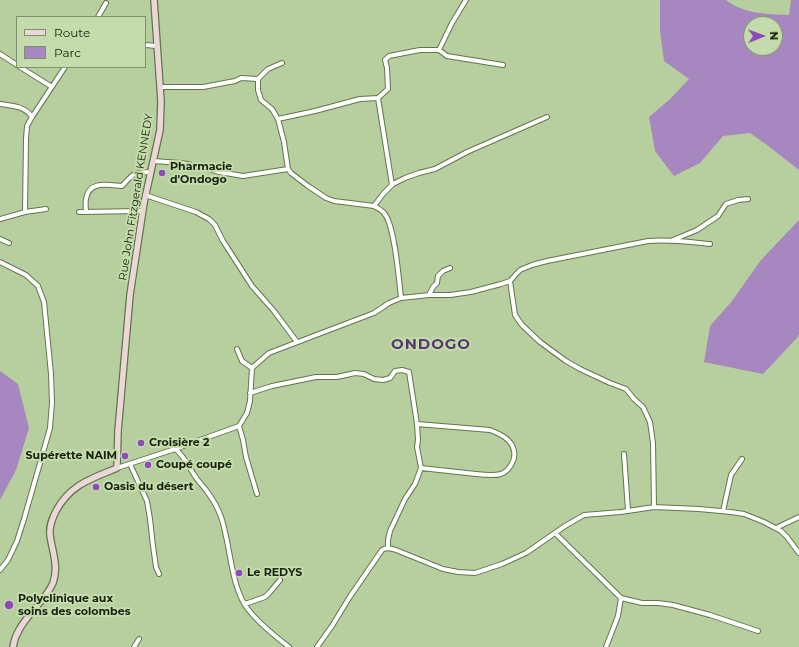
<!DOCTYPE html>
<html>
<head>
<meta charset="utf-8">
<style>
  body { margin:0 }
  #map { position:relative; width:799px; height:647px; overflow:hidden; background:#b7cf9e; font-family:Montserrat,sans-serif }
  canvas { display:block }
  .legend { position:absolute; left:16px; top:16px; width:130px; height:52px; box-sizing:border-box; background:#c4dcab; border:1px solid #7f916c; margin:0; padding:5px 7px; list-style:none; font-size:12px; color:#18200e }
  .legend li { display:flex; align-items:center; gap:8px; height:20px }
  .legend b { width:20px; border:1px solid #7f916c }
  .north { position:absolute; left:743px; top:16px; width:40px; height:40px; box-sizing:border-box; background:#c4dcab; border:1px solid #7f916c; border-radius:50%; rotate:89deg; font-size:11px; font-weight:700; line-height:16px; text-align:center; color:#18200e }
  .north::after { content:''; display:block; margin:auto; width:14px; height:18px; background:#8e49bd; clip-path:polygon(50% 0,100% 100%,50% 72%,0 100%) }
</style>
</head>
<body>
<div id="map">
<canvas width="799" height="647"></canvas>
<ul class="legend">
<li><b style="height:5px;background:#edd6da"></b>Route</li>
<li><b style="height:11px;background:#a787c0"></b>Parc</li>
</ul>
<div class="north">N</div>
</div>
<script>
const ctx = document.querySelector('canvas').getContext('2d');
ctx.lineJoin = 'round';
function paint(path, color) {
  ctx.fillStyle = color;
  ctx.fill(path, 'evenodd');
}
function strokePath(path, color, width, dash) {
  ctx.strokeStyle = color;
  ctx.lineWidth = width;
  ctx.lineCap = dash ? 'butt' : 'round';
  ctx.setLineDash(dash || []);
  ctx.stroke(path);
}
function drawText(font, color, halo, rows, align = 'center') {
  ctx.font = font + ' Montserrat,sans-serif';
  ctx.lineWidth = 4;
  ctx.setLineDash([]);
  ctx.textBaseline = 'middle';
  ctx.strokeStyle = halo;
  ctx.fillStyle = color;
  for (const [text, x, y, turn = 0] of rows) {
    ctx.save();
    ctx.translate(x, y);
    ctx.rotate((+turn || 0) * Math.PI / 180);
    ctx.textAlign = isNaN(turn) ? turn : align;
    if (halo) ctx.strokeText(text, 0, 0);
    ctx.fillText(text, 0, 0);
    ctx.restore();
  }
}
const green = new Path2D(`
  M 660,0 L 726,0 C 744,14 767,14 789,15 L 791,0 L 799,0 L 799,170 L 767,145 L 750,133 L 723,136 L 700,163 L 674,176 L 655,151 L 649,117 L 670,99 L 689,79 L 664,61 L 660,31 ZM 751,24 L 775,24 L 775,48 L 751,48 Z
  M 799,220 L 799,334 L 797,338 L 763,374 L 704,362 L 710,326 L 732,301 L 761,260 Z
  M 0,371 L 18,384 L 29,428 L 16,470 L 0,500 Z`);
const street = new Path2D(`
  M 98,17 L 106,3
  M 145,45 L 157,46
  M 439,50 L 452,23 L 466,0
  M 0,54 L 17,65
  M 282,63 L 268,69 L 258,79 L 258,90 L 261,100 L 272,109 L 278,119 L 284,142 L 288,169 L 291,173 L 308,186 L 326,198 L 334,201 L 374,206 L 383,194 L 393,184 L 405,178 L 419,173 L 435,169 L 467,152 L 547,117
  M 20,67 L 52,87
  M 161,87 L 203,87 L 235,81 L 241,78 L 258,79
  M 378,98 L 392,185
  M 0,104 C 12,106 25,106 32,117
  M 278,119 L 315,111 L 360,99 L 378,98 L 388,89 L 387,68 L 385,60 L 389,56 L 420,50 L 439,50 L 447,56 L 503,65
  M 153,161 L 181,163 L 203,167 L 219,172 L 243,176 L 288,169
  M 145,195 L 196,212 L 209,219 L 215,225 L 223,241 L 252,286 L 274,311 L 297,342
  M 374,206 C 377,208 382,210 384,213 C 395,225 399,281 401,298
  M 25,212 L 26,139 L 27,126 L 32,117 L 65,67
  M 79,212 L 142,211
  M 86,212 C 86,208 85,203 86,199 C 89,180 108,185 122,186 C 133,174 133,172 151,172
  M 0,219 L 25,212 L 46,209
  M 0,239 L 9,243
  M 673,240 L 697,230 L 718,216 L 726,204 L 738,200 L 748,199
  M 0,262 L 26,275 L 38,286 L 44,302 L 51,374 L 52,403 L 50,428 L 24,519 L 17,541 L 8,560 L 0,570
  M 510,281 L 515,315 L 522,325 L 540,342 L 566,361 L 580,369 L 610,383 L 626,389 L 634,399 L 643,407 L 650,422 L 653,443 L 654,507
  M 429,295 L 433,287 L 437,283 L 438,276 L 443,271 L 450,268
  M 252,368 L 269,353 L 374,313 L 389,303 L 401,298 L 429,295 L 450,295 L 471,292 L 501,284 L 510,281 L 520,270 L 532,265 L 547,261 L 648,241 C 669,239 689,242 710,244
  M 250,393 L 272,386 L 316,377 L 337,377 L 355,373 L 364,374 L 374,379 L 383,380 L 390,378 L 395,371 L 402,370 L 409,372 L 417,424 L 418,440 L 417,447 L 421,468 L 415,484 L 405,499 L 390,531 L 388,540 L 388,548
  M 417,424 L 490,430 C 500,434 512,439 514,451 C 516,460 509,471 501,474 C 494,476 484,475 476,474 C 458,472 439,470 421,468
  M 239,426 L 243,440 L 246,457 L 257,494
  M 175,449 C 183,454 190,469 195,476 C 198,481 203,486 206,490 C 212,498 218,508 221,517 C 223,522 224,527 225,532 C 231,556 232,583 245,605 C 254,619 276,637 289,647
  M 624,454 L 628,510
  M 130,464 L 147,501 L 150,519 L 153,546 L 156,567 L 159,574
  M 117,468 L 175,449 L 239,426 L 247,413 L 250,401 L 252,368 L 242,361 L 237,349
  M 723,511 L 731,475 L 742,459
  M 776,528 L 799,517
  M 555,533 L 621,598 L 642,603 L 658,603 L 673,605 L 710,615 L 758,631
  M 245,604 L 265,597 L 270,592 L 280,580
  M 134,647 L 139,639
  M 317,647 L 332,626 L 349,598 L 382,550 C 386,547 391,548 396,550 L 443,569 L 458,572 L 475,573 L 502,564 L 526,553 L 565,526 L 584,515 L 621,512 L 654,507 L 699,509 L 731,512 L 744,514 L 764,522 L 781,531 L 787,537 L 799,553
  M 606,647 L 618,616 L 621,598`);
const secondary = new Path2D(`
  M 13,647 C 14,641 16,635 19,630 C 28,613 45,601 53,583 C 59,566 52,551 50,535 C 49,526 52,519 56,511 C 70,485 90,479 117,468 L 118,431 L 130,295 L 144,203 L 160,130 L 161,101 L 154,0`);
const markers = [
  [162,173,4,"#8e49bd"],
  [141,443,4,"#8e49bd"],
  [125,456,4,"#8e49bd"],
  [148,465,4,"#8e49bd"],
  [96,487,4,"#8e49bd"],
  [239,573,4,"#8e49bd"],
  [9,605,5,"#8e49bd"]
];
const poiNames = [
  ["Pharmacie",170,167],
  ["d'Ondogo",170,180],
  ["Croisière 2",149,443],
  ["Supérette NAIM",117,456,"right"],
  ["Coupé coupé",156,465],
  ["Oasis du désert",104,487],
  ["Le REDYS",247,573],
  ["Polyclinique aux",18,599],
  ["soins des colombes",18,612]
];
const streetNames = [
  ["Rue John Fitzgerald KENNEDY",136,197,-81]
];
const districtNames = [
  ["ONDOGO",431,345]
];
paint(green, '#a787c0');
strokePath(street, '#617649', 6);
strokePath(secondary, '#617649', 8);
strokePath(street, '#fff', 4);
strokePath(secondary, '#edd6da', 5.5);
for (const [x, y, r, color] of markers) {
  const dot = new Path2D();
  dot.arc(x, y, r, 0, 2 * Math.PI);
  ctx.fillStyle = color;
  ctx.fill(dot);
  strokePath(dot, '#c4dcab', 1.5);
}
drawText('bold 11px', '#18200e', '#c4dcab', poiNames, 'left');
drawText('11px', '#18200e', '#c4dcab', streetNames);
ctx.letterSpacing = '1px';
drawText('bold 15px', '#593871', '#c4dcab', districtNames);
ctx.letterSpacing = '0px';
</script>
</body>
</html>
